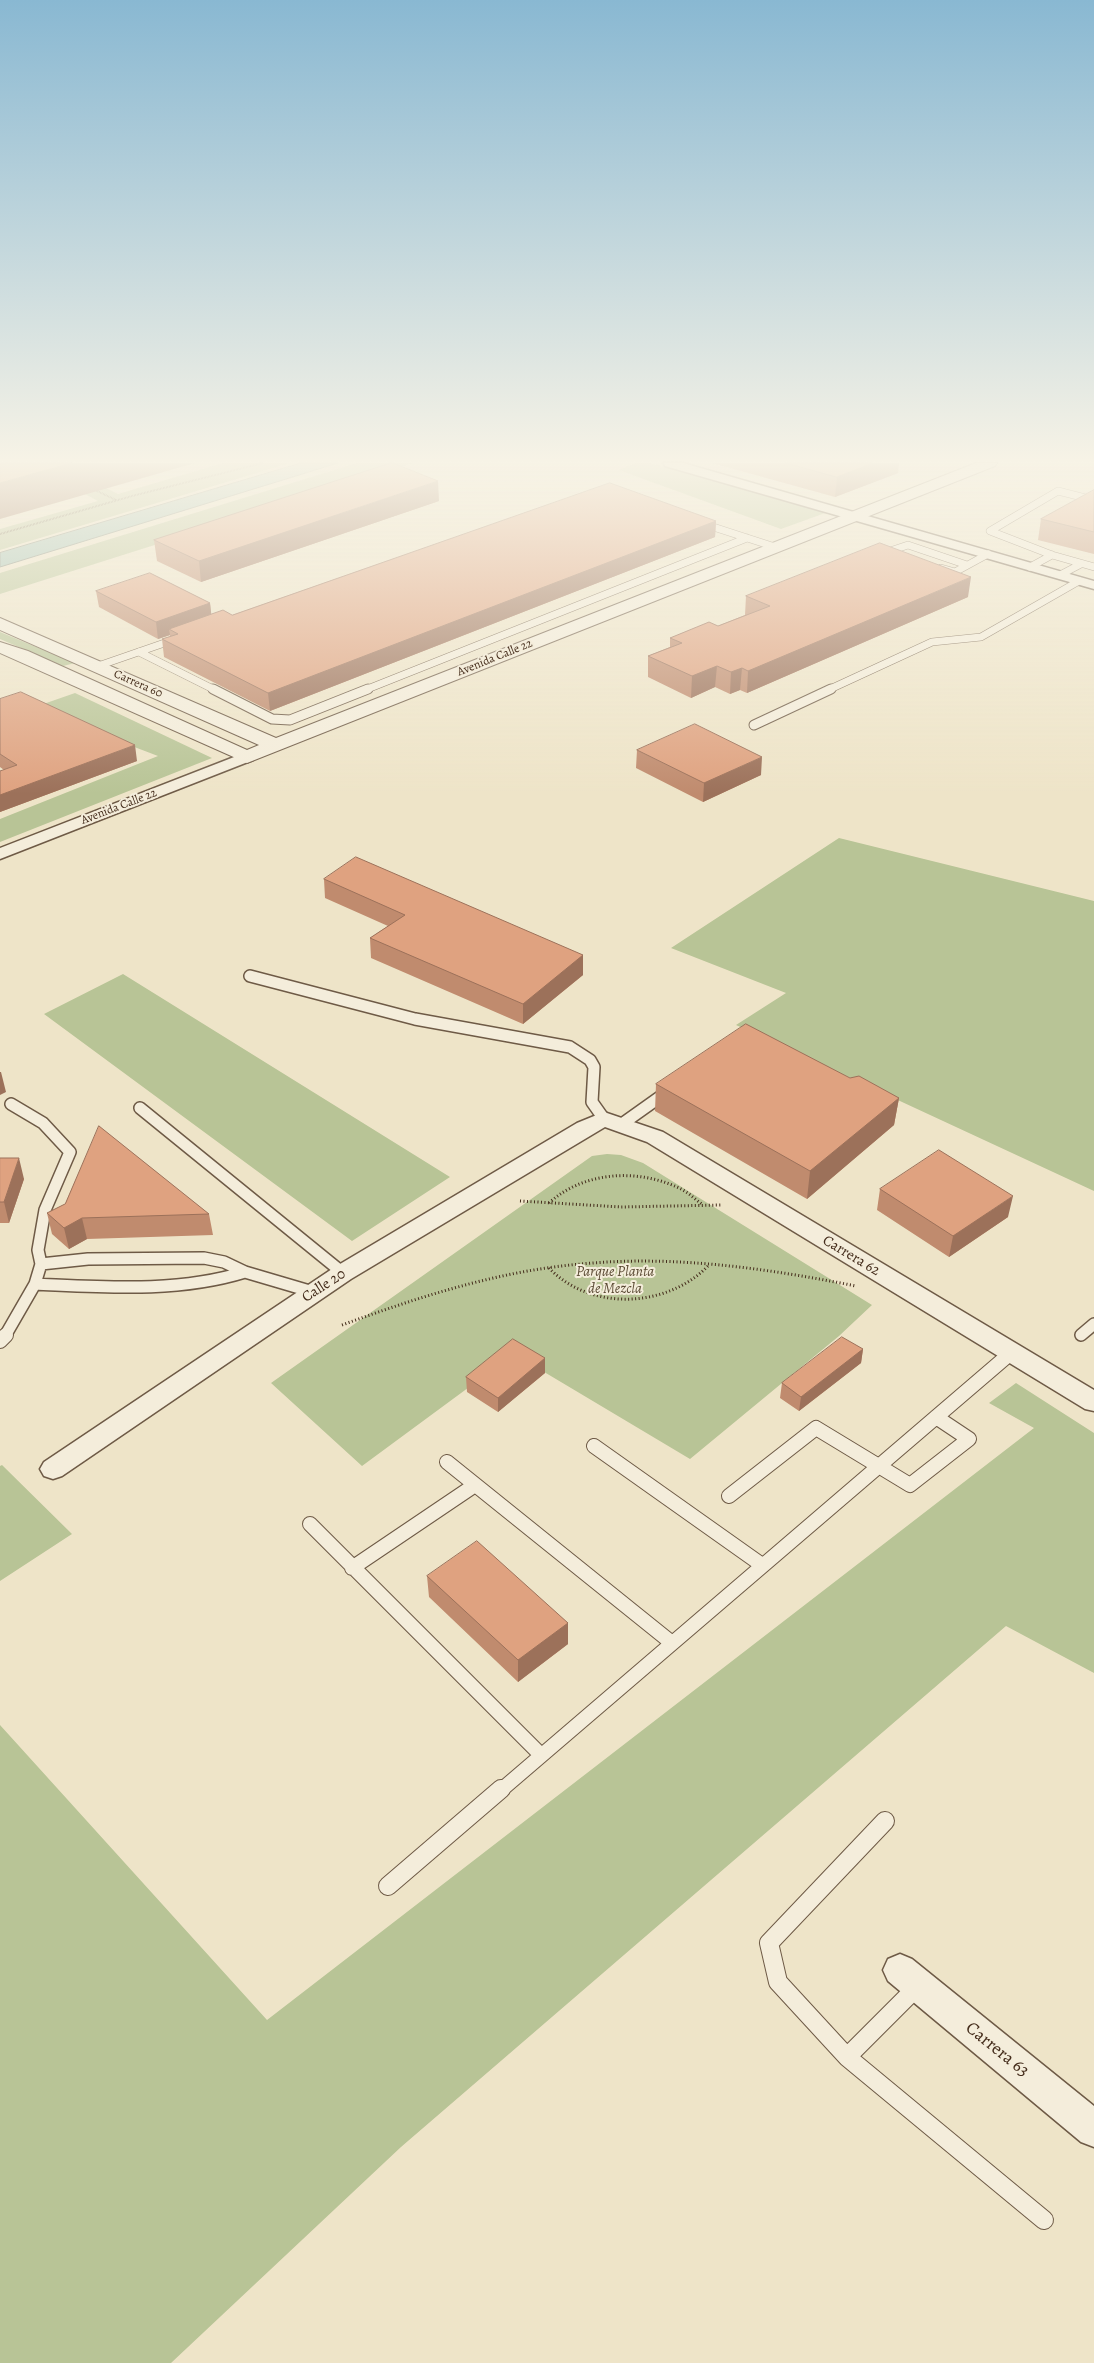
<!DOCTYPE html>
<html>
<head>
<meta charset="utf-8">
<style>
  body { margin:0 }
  canvas { display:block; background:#eee4c8 }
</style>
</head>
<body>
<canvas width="1094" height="2363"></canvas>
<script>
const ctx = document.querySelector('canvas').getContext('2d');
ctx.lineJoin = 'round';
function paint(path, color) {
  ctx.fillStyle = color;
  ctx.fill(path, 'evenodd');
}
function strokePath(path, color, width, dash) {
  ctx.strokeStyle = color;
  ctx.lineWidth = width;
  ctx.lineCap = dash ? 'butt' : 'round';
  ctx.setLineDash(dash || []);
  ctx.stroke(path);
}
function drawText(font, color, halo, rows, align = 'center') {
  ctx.font = font + ' Alegreya,serif';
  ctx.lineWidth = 4;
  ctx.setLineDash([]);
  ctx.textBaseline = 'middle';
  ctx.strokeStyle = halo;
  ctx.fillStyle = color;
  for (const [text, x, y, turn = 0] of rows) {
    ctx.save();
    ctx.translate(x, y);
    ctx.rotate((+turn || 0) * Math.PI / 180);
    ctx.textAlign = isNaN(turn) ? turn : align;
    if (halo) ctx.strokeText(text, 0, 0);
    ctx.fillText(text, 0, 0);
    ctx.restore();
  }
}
const green = new Path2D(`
  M 27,463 L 56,463 L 118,494 L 223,463 L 290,463 L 0,550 L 0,529 L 98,501 Z
  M 357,463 L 413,463 L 0,594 L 0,573 Z
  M 635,463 L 650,463 L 828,512 L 781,529 L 619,470 Z
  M 0,632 L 75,663 L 63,666 L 0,639 Z
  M 75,693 L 212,758 L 0,842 L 0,819 L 158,756 L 32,708 Z
  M 839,838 L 1094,901 L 1094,1191 L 736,1025 L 786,993 L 671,948 Z
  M 123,974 L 450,1177 L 352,1241 L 44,1014 Z
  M 607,1154 L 621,1155 L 643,1163 L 872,1305 L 839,1336 L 690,1459 L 514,1354 L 362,1466 L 271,1383 L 592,1156 Z
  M 1016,1383 L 1094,1433 L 1094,1673 L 1006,1626 L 401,2147 L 171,2363 L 0,2363 L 0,1725 L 267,2020 L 1034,1428 L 989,1403 Z
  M 2,1465 L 72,1534 L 0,1581 L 0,1466 Z`);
const water = new Path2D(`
  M 301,463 L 338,463 L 0,567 L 0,553 Z`);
const pathFar1 = new Path2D(`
  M 95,490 L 116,500
  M 0,534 L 132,496 L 263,463`);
const path = new Path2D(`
  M 520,1201 L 621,1207 L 722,1205
  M 549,1203 C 584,1171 639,1168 681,1189 C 689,1193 696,1200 703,1205
  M 549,1268 C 591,1312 668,1308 709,1265
  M 342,1325 C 419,1297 498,1271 581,1264 C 673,1255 765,1268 856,1286`);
const serviceFar4 = new Path2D(`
  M 1094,500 L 1058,491 L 990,531 L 1052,555 L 1094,567
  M 701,523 L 775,547
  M 881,554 L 908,545 L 967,565
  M 1030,567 L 1052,555
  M 941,568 L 955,572 L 988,554
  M 1060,575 L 1081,564
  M 139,652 L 215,690
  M 98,666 L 176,639
  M 365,690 L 747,538
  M 828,690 L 932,642 L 981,637 L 1079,581`);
const serviceFar3 = new Path2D(`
  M 213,689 L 272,719 L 290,720 L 368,689
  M 754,725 L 831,689`);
const serviceFar2 = new Path2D(`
  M 250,976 L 415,1019 L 570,1047 L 590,1060 L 594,1067 L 592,1102 L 604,1119
  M 140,1108 L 343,1273
  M 622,1124 L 667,1092
  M 41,1264 L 88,1259 L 204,1258 L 224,1262 L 245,1272 L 313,1292
  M 35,1284 C 105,1287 177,1293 245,1272
  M 1081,1335 L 1094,1324
  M 5,1336 L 35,1284 L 41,1264 L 38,1250 L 45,1210 L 70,1152 L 43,1123 L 11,1104`);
const serviceFar1 = new Path2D(`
  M 0,1341 L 6,1335
  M 594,1446 L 762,1565
  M 447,1462 L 672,1643
  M 729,1496 L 816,1428 L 910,1485 L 969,1439 L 936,1417
  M 310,1524 L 541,1755
  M 352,1568 L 475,1485
  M 500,1791 L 1012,1352`);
const service = new Path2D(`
  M 885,1821 L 769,1943 L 778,1982 L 847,2057 L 917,1987
  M 388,1886 L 501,1789
  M 847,2057 L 1044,2220`);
const minor = new Path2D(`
  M 663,463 L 683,463 L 1094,581 L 1094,589 L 665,466 Z
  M 247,752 L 253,754 L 255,757 L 253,760 L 0,859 L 0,848 Z
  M 604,1112 L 663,1132 L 1094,1390 L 1094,1411 L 1085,1409 L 647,1142 L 605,1127 L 351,1279 L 62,1476 L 53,1479 L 44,1476 L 40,1469 L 44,1462 L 335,1267 L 577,1123 Z
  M 900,1954 L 912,1959 L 1094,2106 L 1094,2147 L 1081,2142 L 888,1981 L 883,1970 L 888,1959 Z`);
const tertiary = new Path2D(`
  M 976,463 L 997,463 L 995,466 L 247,763 L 0,653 L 0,642 L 28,651 L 247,750 L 259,745 L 0,630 L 0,618 L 276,738 Z`);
const wall = new Path2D(`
  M 712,463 L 899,463 L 898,473 L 835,497 Z
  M 1094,490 L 1094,554 L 1038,540 L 1041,519 Z
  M 439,501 L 201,582 L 157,561 L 154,540 Z
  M 716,521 L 715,537 L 270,711 L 164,657 L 162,639 L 170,637 L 170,635 L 158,639 L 99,607 L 96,591 L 210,603 L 211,614 L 232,615 Z
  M 746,596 L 968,597 L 747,693 L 740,690 L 730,694 L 715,687 L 691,698 L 648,677 L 648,656 L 670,647 L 670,638 L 718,626 L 745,615 Z
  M 0,699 L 137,761 L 0,812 L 0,771 L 4,770 L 0,767 Z
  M 637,750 L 761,775 L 703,802 L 636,768 Z
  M 324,879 L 583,955 L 583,975 L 523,1024 L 371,958 L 370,938 L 388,926 L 325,898 Z
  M 850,1078 L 899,1098 L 894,1125 L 807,1199 L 655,1111 L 656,1084 Z
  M 0,1158 L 24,1179 L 9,1223 L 0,1223 Z
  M 880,1189 L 1008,1217 L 949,1257 L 877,1210 Z
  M 47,1213 L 209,1214 L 213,1235 L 87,1239 L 69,1249 L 52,1234 Z
  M 863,1349 L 861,1363 L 799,1411 L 780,1398 L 782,1383 Z
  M 545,1358 L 545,1373 L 498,1412 L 467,1392 L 466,1377 Z
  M 427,1576 L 568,1623 L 568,1644 L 518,1682 L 429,1597 Z`);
const shadedWall = new Path2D(`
  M 72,463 L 195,463 L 0,519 L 0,483 Z
  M 873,463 L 899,463 L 898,473 L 835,497 L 837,477 Z
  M 438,481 L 439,501 L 201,582 L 199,561 Z
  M 716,521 L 715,537 L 270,711 L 268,693 Z
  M 971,577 L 968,597 L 747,693 L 748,671 Z
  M 210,603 L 212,620 L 169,629 L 170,635 L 158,639 L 156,622 Z
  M 717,666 L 715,687 L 691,698 L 692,676 Z
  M 742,668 L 740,690 L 730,694 L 731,672 Z
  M 135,745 L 137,761 L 0,812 L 0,795 Z
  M 762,757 L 761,775 L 703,802 L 704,783 Z
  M 583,955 L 583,975 L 523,1024 L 523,1004 Z
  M 0,1072 L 1,1072 L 6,1092 L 0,1095 Z
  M 899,1098 L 894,1125 L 807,1199 L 810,1171 Z
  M 19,1158 L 24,1179 L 9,1223 L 4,1202 Z
  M 1013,1196 L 1008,1217 L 949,1257 L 953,1236 Z
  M 82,1218 L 87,1239 L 69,1249 L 64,1228 Z
  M 863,1349 L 861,1363 L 799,1411 L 801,1397 Z
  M 545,1358 L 545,1373 L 498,1412 L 498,1398 Z
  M 568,1623 L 568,1644 L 518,1682 L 518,1660 Z`);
const building = new Path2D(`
  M 0,463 L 72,463 L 0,483 Z
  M 391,463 L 393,463 L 438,481 L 199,561 L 154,540 Z
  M 786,463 L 873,463 L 837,477 Z
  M 610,483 L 716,521 L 268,693 L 162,639 L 178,634 L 169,629 L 223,610 L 232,615 Z
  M 1094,490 L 1094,532 L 1041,519 Z
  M 880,543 L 971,577 L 748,671 L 742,668 L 731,672 L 717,666 L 692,676 L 648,656 L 682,643 L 670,638 L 709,622 L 718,626 L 770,606 L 746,596 Z
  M 150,573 L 210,603 L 156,622 L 96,591 Z
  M 21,692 L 135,745 L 0,795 L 0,771 L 17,765 L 0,754 L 0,699 Z
  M 695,724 L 762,757 L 704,783 L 637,750 Z
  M 356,857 L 583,955 L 523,1004 L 370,938 L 405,915 L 324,879 Z
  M 746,1024 L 850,1078 L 859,1076 L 899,1098 L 810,1171 L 656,1084 Z
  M 99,1126 L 209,1214 L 82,1218 L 64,1228 L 47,1213 L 65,1204 Z
  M 939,1150 L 1013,1196 L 953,1236 L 880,1189 Z
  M 0,1158 L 19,1158 L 4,1202 L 0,1202 Z
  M 842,1337 L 863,1349 L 801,1397 L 782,1383 Z
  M 513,1339 L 545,1358 L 498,1398 L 466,1377 Z
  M 477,1541 L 568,1623 L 518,1660 L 427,1576 Z`);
const farStreetnames = [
  ["Avenida Calle 22",495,658,-22],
  ["Carrera 60",138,684,24],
  ["Avenida Calle 22",119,807,-21]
];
const streetNames = [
  ["Carrera 62",851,1256,31],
  ["Calle 20",324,1286,-33]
];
const parkNames = [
  ["Parque Planta",615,1272],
  ["de Mezcla",615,1289]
];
const nearStreetnames = [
  ["Carrera 63",997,2050,39]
];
paint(green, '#b8c496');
paint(water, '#9abfb2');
strokePath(water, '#788476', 1);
strokePath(serviceFar4, '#6e5a46', 8);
strokePath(serviceFar3, '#6e5a46', 11);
strokePath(serviceFar2, '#6e5a46', 14);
strokePath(serviceFar1, '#6e5a46', 16);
strokePath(service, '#6e5a46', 20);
strokePath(minor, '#6e5a46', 3);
strokePath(tertiary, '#6e5a46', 2);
strokePath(pathFar1, '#442c1b', 2, [0.5, 1]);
strokePath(path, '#442c1b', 3, [1, 2.5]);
strokePath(serviceFar4, '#f4eddb', 7);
strokePath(serviceFar3, '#f4eddb', 9);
strokePath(serviceFar2, '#f4eddb', 11);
strokePath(serviceFar1, '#f4eddb', 14);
strokePath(service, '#f4eddb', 18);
paint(minor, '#f4eddb');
paint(tertiary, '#f4eddb');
paint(wall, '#c08b6e');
paint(shadedWall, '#9c715a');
paint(building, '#dfa280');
strokePath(building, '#9c715a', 1);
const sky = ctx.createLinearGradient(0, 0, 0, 794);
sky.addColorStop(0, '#89b8d2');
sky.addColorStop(0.58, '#f7f3e6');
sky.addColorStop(1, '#f7f3e600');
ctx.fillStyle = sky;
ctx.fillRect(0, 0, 1094, 794);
drawText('12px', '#442c1b', '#f4eddb', farStreetnames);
drawText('15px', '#442c1b', '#f4eddb', streetNames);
drawText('italic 15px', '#5b4a34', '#f4eddb', parkNames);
drawText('18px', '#442c1b', '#f4eddb', nearStreetnames);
</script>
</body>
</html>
